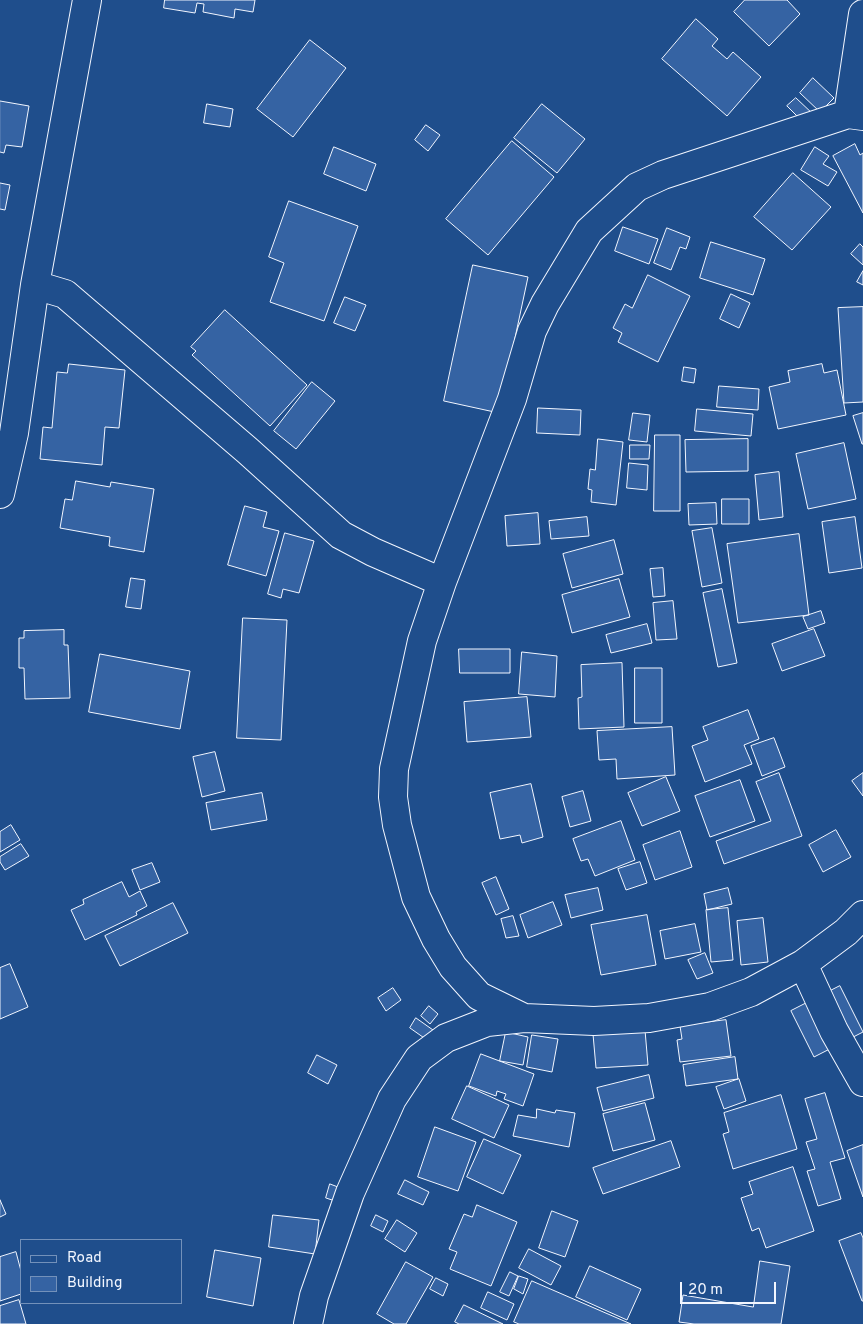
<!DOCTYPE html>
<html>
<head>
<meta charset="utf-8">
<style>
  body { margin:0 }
  #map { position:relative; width:863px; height:1324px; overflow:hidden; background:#1f4e8c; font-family:Overpass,sans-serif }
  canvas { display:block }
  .legend { position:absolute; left:20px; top:1239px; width:162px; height:65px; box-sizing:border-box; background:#1f4e8c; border:1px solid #7391ba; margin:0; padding:6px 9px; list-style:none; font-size:15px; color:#f2f6ff }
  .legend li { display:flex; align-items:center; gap:10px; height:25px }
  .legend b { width:25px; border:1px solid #7391ba }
  .scale { position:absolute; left:680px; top:1282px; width:96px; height:22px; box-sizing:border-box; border:2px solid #f2f6ff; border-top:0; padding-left:6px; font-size:15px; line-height:18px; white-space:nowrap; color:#f2f6ff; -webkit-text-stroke:4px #1f4e8c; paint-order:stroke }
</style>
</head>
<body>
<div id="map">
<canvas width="863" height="1324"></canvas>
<ul class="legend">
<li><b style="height:6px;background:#1f4e8c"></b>Road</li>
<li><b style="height:14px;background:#3563a3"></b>Building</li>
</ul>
<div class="scale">20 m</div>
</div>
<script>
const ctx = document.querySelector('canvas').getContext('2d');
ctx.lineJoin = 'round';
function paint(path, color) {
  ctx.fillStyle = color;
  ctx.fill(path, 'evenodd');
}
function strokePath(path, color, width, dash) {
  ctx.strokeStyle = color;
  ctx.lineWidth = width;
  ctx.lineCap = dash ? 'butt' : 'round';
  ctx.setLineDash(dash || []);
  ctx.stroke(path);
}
const building = new Path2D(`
  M 165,0 L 255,0 L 253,12 L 235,9 L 234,18 L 203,12 L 204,4 L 197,3 L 195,13 L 164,8 Z
  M 745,0 L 787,0 L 800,14 L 769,46 L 734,12 Z
  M 696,19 L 718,39 L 712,46 L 727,59 L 733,52 L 761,77 L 727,116 L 662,59 Z
  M 310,40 L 346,68 L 293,137 L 257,109 Z
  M 813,78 L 834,98 L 820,112 L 800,93 Z
  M 796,98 L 814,115 L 805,124 L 787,106 Z
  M 0,101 L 29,106 L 22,147 L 6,145 L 4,153 L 0,152 Z
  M 207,104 L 233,109 L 230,127 L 204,123 Z
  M 542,104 L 585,139 L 557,173 L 514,138 Z
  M 426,125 L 440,135 L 428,151 L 415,140 Z
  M 512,141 L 554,177 L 488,255 L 446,219 Z
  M 855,144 L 860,155 L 863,153 L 863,213 L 833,156 Z
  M 334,147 L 376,164 L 366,191 L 324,174 Z
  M 815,147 L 829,156 L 823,164 L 837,172 L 828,186 L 801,170 Z
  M 793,173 L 831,207 L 792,250 L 754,217 Z
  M 0,183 L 10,185 L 5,210 L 0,209 Z
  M 289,201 L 358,226 L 324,321 L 270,302 L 284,263 L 269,257 Z
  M 623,227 L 658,239 L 649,264 L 615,251 Z
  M 667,228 L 690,237 L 686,249 L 680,247 L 671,270 L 654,263 Z
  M 711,242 L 765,259 L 753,295 L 700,278 Z
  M 860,244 L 863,247 L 863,265 L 851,254 Z
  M 473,265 L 528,277 L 499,413 L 444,401 Z
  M 863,271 L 863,285 L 857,282 Z
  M 648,275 L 690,296 L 658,362 L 618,342 L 622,333 L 613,328 L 625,304 L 632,308 Z
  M 731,294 L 750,303 L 739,328 L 720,319 Z
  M 345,297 L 366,305 L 355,331 L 334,323 Z
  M 863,307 L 863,402 L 844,403 L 838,308 Z
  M 225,310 L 307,385 L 270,426 L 192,355 L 196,351 L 191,347 Z
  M 69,364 L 125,370 L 119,428 L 105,427 L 102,465 L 40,459 L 43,427 L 52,428 L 57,372 L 67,373 Z
  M 822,364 L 824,373 L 837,370 L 846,415 L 778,429 L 769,387 L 790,382 L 788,371 Z
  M 684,367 L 696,369 L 694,383 L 682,381 Z
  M 312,382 L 335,401 L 296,449 L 274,431 Z
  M 719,386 L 759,389 L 758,410 L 717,407 Z
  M 538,408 L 581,410 L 580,435 L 537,433 Z
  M 697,409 L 753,414 L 751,436 L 695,431 Z
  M 633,413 L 650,415 L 647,442 L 629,440 Z
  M 863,413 L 863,444 L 862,444 L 853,416 Z
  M 655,435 L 680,435 L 680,511 L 654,511 Z
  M 598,439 L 623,442 L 616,505 L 591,502 L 592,490 L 588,489 L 590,469 L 595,470 Z
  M 748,439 L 748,471 L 686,472 L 685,440 Z
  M 844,443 L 856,499 L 808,509 L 796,454 Z
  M 630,445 L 650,445 L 649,459 L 630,459 Z
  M 629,463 L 648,465 L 647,490 L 627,488 Z
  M 779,472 L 783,517 L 759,520 L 755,475 Z
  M 76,481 L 110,487 L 111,482 L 154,489 L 144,552 L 109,546 L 110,537 L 60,528 L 65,499 L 72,500 Z
  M 722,499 L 749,499 L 749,524 L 722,524 Z
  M 716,503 L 717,524 L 689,525 L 688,504 Z
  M 245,506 L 267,512 L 263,527 L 279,531 L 266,576 L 228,565 Z
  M 538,513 L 540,544 L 507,546 L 505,516 Z
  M 587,517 L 589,536 L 551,539 L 549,521 Z
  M 855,517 L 862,568 L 829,573 L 822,522 Z
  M 712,528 L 722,583 L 702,587 L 692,531 Z
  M 285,533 L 314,541 L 299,593 L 283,589 L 281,598 L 268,594 Z
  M 799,534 L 809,615 L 738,623 L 727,544 Z
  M 614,540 L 623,574 L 572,588 L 563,554 Z
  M 663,568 L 665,596 L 653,597 L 650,569 Z
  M 131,578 L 145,580 L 141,609 L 126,607 Z
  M 619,579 L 630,617 L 572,633 L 562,595 Z
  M 722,589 L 737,663 L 718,667 L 703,593 Z
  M 673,601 L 677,639 L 656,640 L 653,603 Z
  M 821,611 L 825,623 L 808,629 L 803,617 Z
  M 243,618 L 287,620 L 281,740 L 237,738 Z
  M 647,624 L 652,643 L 611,653 L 606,635 Z
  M 814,629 L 825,656 L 782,671 L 772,644 Z
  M 64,630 L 64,645 L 68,645 L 70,698 L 25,699 L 24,668 L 19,668 L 19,638 L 24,638 L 24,631 Z
  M 459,649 L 510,649 L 510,673 L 460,673 Z
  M 522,652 L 557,656 L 555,697 L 519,694 Z
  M 100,654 L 190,671 L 180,729 L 89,712 Z
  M 622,663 L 624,727 L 579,729 L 578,698 L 582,697 L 581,665 Z
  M 635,668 L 662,668 L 662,723 L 635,723 Z
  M 527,697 L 531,737 L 467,742 L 464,702 Z
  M 748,710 L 759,739 L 744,745 L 752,764 L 705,782 L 692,746 L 708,740 L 703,727 Z
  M 672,727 L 675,775 L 617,779 L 616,759 L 599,760 L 597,731 Z
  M 774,738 L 785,767 L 762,776 L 751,746 Z
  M 215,752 L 225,791 L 202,797 L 193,757 Z
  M 779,773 L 802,836 L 724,864 L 716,841 L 771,821 L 756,782 Z
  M 863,773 L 863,796 L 852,781 Z
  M 666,777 L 680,811 L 642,826 L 628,793 Z
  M 740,780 L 755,821 L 710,837 L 695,796 Z
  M 531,784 L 543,837 L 522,843 L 520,835 L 500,839 L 490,793 Z
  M 583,791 L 591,821 L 570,827 L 562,797 Z
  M 262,793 L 267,820 L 211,830 L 206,803 Z
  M 621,821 L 635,860 L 595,876 L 588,859 L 581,861 L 573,839 Z
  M 11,825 L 20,840 L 0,852 L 0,832 Z
  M 836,830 L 851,857 L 823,872 L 809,845 Z
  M 680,831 L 692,867 L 655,880 L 643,845 Z
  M 21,844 L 29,856 L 5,870 L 0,862 L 0,857 Z
  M 640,862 L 647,883 L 626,890 L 618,869 Z
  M 152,863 L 160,882 L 140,890 L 132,870 Z
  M 496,877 L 509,909 L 496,915 L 482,883 Z
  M 122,882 L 129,897 L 140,891 L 147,906 L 136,912 L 137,915 L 85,940 L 71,910 L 84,904 L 83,900 Z
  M 598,888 L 603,910 L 571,918 L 565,895 Z
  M 728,888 L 732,904 L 707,910 L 704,894 Z
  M 553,902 L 562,925 L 528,938 L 520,915 Z
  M 173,903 L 188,933 L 120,966 L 105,936 Z
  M 728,908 L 733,960 L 711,962 L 706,910 Z
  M 647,915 L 656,965 L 601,975 L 591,925 Z
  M 513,916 L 519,936 L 506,938 L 501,919 Z
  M 763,918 L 768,962 L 741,965 L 737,921 Z
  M 695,924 L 701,952 L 665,959 L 660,931 Z
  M 705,953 L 713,973 L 697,979 L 688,960 Z
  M 10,964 L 28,1007 L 0,1019 L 0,968 Z
  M 840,986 L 863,1032 L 814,1057 L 791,1011 Z
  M 393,988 L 401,1000 L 386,1011 L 378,998 Z
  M 429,1006 L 438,1014 L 430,1024 L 421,1016 Z
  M 416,1018 L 433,1030 L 427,1040 L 410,1028 Z
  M 726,1020 L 731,1056 L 680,1062 L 677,1040 L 682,1039 L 680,1026 Z
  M 645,1030 L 648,1065 L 596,1068 L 593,1034 Z
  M 506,1032 L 528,1037 L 523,1065 L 500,1061 Z
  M 532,1035 L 558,1039 L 552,1072 L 527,1067 Z
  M 481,1054 L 534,1074 L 523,1106 L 504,1099 L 506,1094 L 497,1091 L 496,1096 L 469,1086 Z
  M 317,1055 L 337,1065 L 328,1084 L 308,1073 Z
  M 735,1057 L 738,1079 L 686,1086 L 683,1065 Z
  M 649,1075 L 654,1098 L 603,1111 L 597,1088 Z
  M 739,1079 L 746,1101 L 724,1109 L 716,1087 Z
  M 467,1086 L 509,1105 L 494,1138 L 452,1119 Z
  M 825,1093 L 845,1158 L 830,1162 L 841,1199 L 818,1206 L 807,1171 L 815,1169 L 806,1142 L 817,1139 L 805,1099 Z
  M 781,1095 L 797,1149 L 733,1169 L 723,1134 L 729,1132 L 724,1113 Z
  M 645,1103 L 655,1140 L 613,1151 L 603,1114 Z
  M 537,1109 L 555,1113 L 556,1110 L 575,1113 L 569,1147 L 513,1136 L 518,1115 L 536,1118 Z
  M 435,1127 L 476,1142 L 458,1191 L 418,1177 Z
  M 484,1139 L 521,1155 L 503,1194 L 467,1177 Z
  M 671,1141 L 680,1167 L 603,1194 L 593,1168 Z
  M 863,1145 L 863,1197 L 847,1151 Z
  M 793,1167 L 814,1231 L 766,1248 L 759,1228 L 752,1231 L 741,1198 L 753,1194 L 749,1182 Z
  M 405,1180 L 429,1192 L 423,1205 L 398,1194 Z
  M 330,1184 L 346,1190 L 341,1203 L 326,1198 Z
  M 0,1200 L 6,1214 L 0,1217 Z
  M 477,1205 L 517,1222 L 491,1286 L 450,1269 L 457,1252 L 449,1249 L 464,1214 L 472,1217 Z
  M 552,1211 L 578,1221 L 565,1257 L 539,1248 Z
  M 273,1215 L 319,1220 L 315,1254 L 269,1247 Z
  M 376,1215 L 388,1221 L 383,1232 L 371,1226 Z
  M 397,1220 L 417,1233 L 405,1252 L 385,1239 Z
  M 861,1233 L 863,1238 L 863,1301 L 862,1301 L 839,1241 Z
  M 529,1249 L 561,1266 L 551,1285 L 519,1268 Z
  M 215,1250 L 261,1258 L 253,1306 L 207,1297 Z
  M 16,1252 L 21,1271 L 21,1294 L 0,1301 L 0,1257 Z
  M 760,1261 L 790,1266 L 781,1324 L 694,1324 L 679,1322 L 683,1295 L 753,1307 Z
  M 406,1262 L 433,1277 L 406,1324 L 394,1324 L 377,1314 Z
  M 590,1266 L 641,1289 L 627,1320 L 576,1297 Z
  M 510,1272 L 518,1276 L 509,1296 L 500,1292 Z
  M 519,1276 L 528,1279 L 523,1294 L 514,1289 Z
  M 436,1278 L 448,1284 L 443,1296 L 430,1289 Z
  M 532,1281 L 631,1324 L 519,1324 L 514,1322 Z
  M 488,1292 L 514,1304 L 507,1320 L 481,1308 Z
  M 19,1300 L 26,1324 L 0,1324 L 0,1306 Z
  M 464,1305 L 503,1324 L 459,1324 L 455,1322 Z`);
const minor = new Path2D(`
  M 848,114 L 863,14
  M 35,285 L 65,294 L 248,451 L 341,535 L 373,552 L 442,582
  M 0,494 L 14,433 L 35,285 L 87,0
  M 803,964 L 834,1031 L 863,1082
  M 524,1018 L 479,996 L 453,967 L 436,939 L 416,897 L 397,825 L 393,797 L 394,769 L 422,641 L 442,582 L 512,399 L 532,331 L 545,304 L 589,231 L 637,187 L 663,175 L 848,114 L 863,116
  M 308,1324 L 314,1296 L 350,1193 L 392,1099 L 419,1058 L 446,1038 L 487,1022 L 524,1018 L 594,1021 L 649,1018 L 710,1007 L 751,992 L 803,964 L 846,932 L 863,915`);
paint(building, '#3563a3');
strokePath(building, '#f2f6ff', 1);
strokePath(minor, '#f2f6ff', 30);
strokePath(minor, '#1f4e8c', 28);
</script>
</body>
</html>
